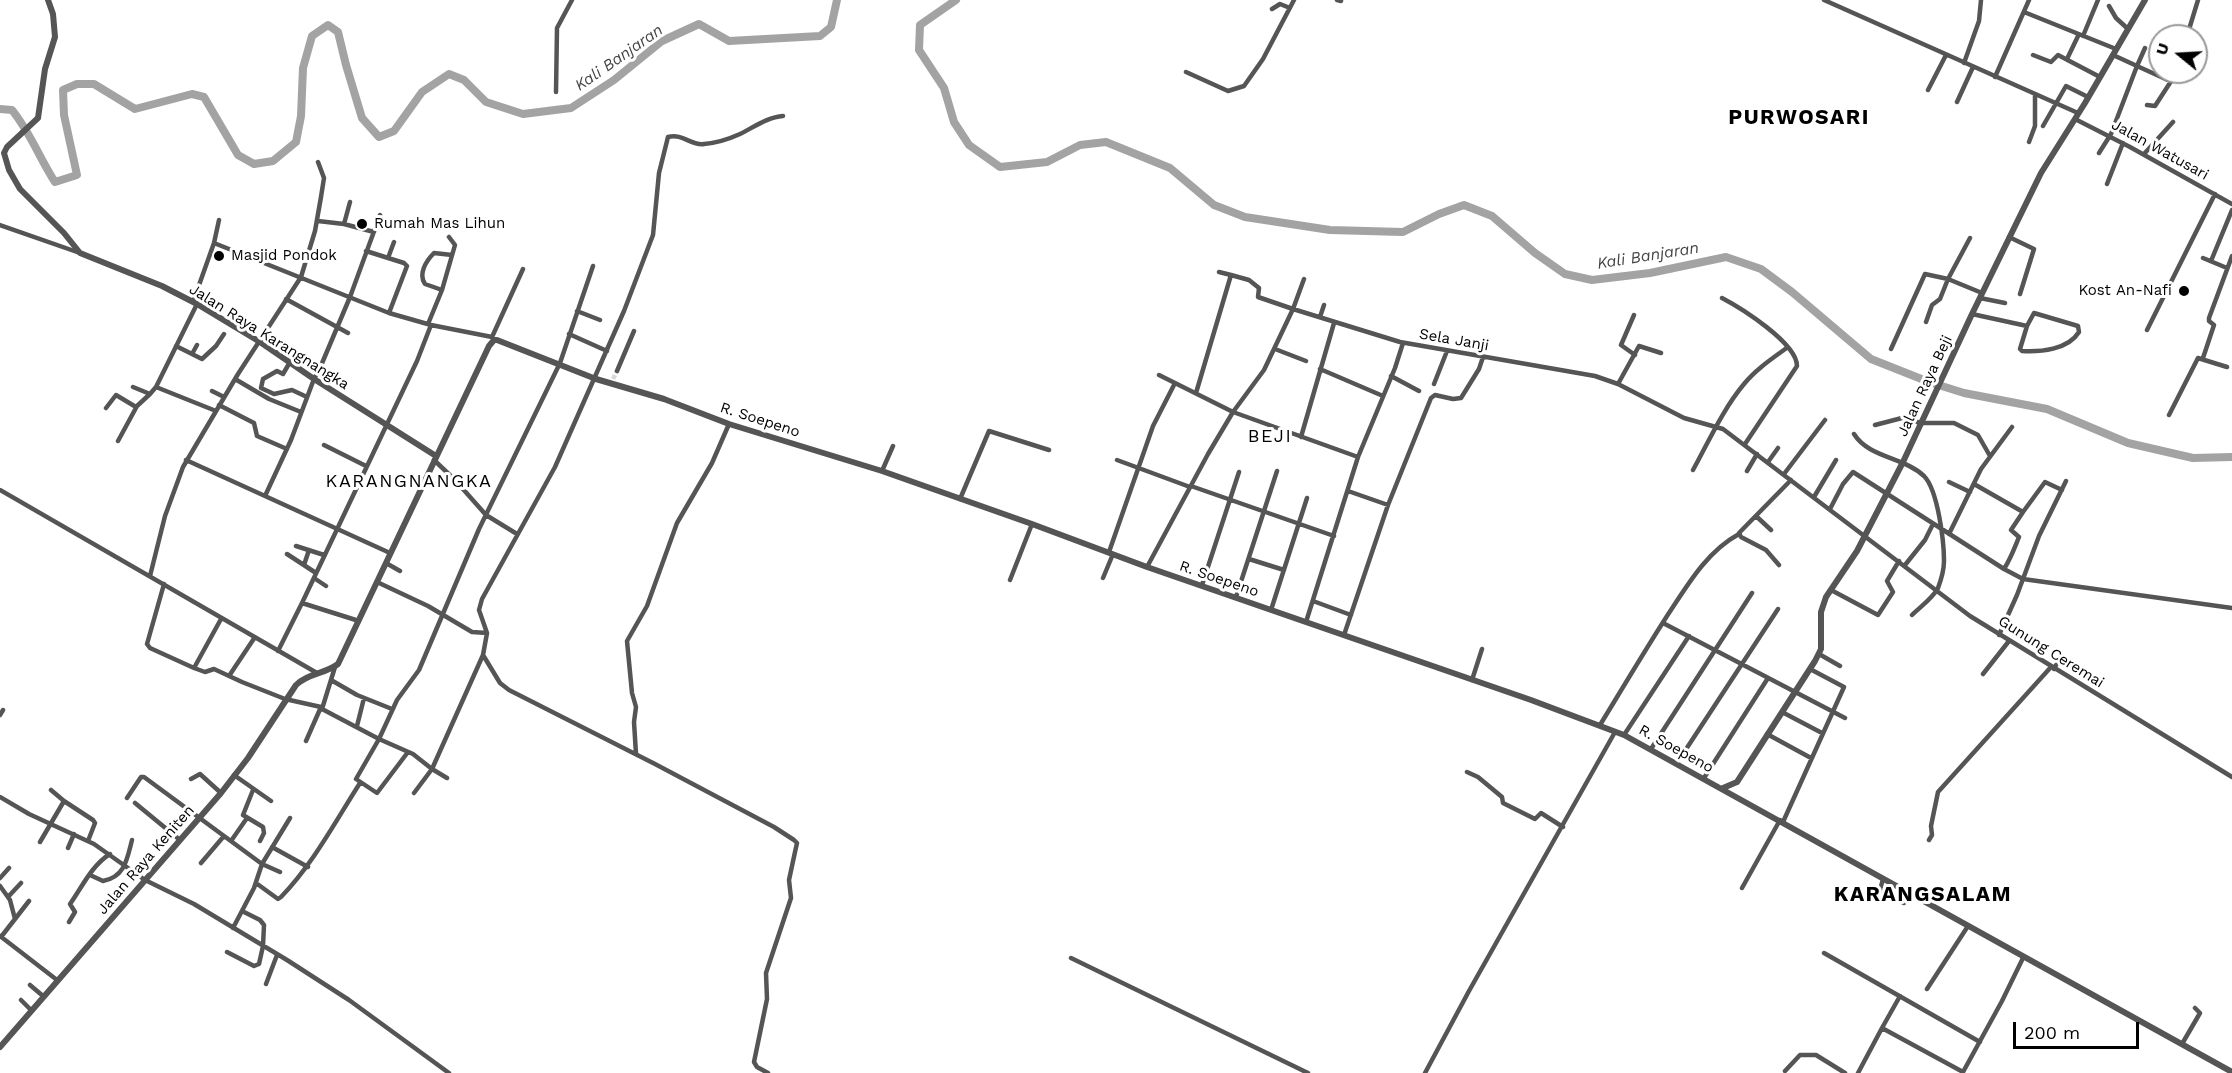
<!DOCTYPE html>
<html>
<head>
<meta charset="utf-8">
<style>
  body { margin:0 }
  #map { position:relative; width:2232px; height:1073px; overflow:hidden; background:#fff; font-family:"Work Sans",sans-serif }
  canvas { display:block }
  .north { position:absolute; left:2148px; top:24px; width:60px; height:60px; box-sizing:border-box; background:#fff; border:2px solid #999; border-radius:50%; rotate:288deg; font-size:16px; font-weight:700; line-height:24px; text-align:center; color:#000 }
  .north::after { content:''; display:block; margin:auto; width:21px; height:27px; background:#000; clip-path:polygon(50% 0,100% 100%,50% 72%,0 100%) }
  .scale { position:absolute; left:2013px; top:1022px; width:126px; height:27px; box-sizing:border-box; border:3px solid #000; border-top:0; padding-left:8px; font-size:18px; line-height:21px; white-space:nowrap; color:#000; -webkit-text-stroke:4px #fff; paint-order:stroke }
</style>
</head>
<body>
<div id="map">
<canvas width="2232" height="1073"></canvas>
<div class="north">U</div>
<div class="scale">200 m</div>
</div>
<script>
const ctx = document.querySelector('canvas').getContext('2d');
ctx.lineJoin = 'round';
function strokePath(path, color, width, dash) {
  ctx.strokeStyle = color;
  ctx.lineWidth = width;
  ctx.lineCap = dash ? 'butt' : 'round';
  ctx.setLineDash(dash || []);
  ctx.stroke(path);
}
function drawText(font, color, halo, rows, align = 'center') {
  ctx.font = font + ' "Work Sans",sans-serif';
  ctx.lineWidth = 6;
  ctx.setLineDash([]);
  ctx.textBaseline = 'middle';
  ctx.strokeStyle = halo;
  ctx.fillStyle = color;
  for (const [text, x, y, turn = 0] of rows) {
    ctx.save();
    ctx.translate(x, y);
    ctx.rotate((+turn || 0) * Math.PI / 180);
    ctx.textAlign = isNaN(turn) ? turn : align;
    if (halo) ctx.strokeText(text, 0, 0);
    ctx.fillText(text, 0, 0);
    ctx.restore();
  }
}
const river = new Path2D(`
  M 956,0 L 920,25 L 919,50 L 944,88 L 954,122 L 969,145 L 1000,167 L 1047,162 L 1080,145 L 1106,142 L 1170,168 L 1214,205 L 1245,217 L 1330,230 L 1403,232 L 1439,214 L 1464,205 L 1492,216 L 1535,253 L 1565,274 L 1592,280 L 1650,273 L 1726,257 L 1761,269 L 1792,292 L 1871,359 L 1929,382 L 1964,393 L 2047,409 L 2128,443 L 2193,458 L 2232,457
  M 0,109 L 12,110 C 30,132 40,159 55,182 L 77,175 L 64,115 L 63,90 L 77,84 L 94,84 L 135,109 L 192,94 L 204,97 L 238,155 L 254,164 L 273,161 L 296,142 L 301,116 L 303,68 L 312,36 L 328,25 L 338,32 L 346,65 L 362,118 L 379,137 L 394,131 L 422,92 L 449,74 L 464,80 L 486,102 L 523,114 L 571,108 L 614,80 L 662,41 L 699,24 L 729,41 L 820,36 L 831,27 L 837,0`);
const minorTunnel = new Path2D(`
  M 613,379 L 617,371`);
const minor = new Path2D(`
  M 1337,0 L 1341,1
  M 1824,0 L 2078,113
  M 2109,6 L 2116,18 L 2128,29
  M 1272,9 L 1280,4 L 1290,8
  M 2024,12 L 2116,49
  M 2083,36 L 2098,0
  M 2187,36 L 2198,0
  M 2145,48 L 2137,66 L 2170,81
  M 2033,55 L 2051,62 L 2058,55 L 2100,77
  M 2067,59 L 2079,34
  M 1964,63 L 1979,21 L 1981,0
  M 1186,72 L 1228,91 L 1244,86 L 1263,59 L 1294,0
  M 1995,77 L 2029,0
  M 1928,90 L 1946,55
  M 556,92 L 557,28 L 572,0
  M 1957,102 L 1973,67
  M 2147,105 L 2155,106 L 2177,72
  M 2075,119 L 2130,147 L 2232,204
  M 2043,126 L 2066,86 L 2088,97
  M 2029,142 L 2035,126 L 2035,95
  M 2099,153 L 2111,134 L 2137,66 L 2113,55
  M 2144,154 L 2173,122
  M 2107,184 L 2123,143
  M 318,221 L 344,224 L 374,232
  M 344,224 L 350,202
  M 0,225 L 80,253
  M 2009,237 L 2034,249 L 2020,294
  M 214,243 L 219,220
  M 366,251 L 404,263 L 407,266 L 389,313
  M 388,258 L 394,242
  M 2203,258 L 2227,268
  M 2211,261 L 2232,210
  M 1219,272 L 1231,275
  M 442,290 L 425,284 C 418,274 426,261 434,253 L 452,255
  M 1722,298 C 1741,308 1797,343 1797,366 L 1745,444
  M 1980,298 L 2005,303
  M 286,299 L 348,333
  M 193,302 L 214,243 L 389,313 L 431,325 L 492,337
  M 577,311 L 600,320
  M 1972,314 L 2027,326 L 2020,349 L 2022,351 C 2040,352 2068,350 2079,332 L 2078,326 L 2034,313 L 2027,326
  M 1634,315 L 1621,345 L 1635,355
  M 1320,317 L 1324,305
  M 1926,322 L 1932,305 L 1940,299 L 1948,279 L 1970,238
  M 428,324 L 442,290 L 455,245 L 449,237
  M 2147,330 L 2215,194
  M 569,334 L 607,351
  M 492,337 L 523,269
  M 176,346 L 202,359 L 216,346 L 224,334
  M 1275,349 L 1306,361
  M 1891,349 L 1925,274 L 1948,279 L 1982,293
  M 192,354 L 197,345
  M 2203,358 L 2214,325 L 2209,321 L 2209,318 L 2232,256
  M 290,362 L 283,374 L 277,371 L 263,379 L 261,388 L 274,394 L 292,390 L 307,397
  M 1320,369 L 1383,396
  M 617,371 L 634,331
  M 1159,375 L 1175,383
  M 1391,376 L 1419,391
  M 235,379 L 269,399 L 301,412
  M 1434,384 L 1447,351
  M 1618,384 L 1639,346 L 1661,353
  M 133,387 L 150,394 L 156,387 L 197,304
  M 156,387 L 216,411
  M 212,391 L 224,397
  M 1196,393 L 1231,275 L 1249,280 L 1259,288 L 1258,297 L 1293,309 L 1304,279
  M 219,405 L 254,423 L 257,436 L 287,449
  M 106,408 L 116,395 L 136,407
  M 2169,415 L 2198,358 L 2227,367
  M 1875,425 L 1902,418 L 1921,423 L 1954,423 L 1978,435 L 1990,456
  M 1854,434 C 1869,458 1904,457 1924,476 C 1938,490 1944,542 1944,561 C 1944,570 1941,580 1938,588 C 1933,598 1920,607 1912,615
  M 1301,437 L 1334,323
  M 118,441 L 137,406 L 150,394
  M 324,445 L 366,466
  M 186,460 L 390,553
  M 434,460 L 455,480 L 486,515 L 517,534
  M 1117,460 L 1190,487
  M 1768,462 L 1778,448
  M 1693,470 C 1709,441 1723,409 1744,384 C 1756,369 1773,358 1788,347
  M 882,471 L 893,446
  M 1747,471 L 1757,454
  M 1784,474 L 1825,420
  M 1949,482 L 1970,492
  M 1974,484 L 2023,512 L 2045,482 L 2062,490
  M 1191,486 L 1334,536
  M 0,490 L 317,673
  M 1348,491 L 1388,505
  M 265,496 L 291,440 L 314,379 L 320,368 L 350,297 L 380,215
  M 1814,497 L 1836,460
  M 960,499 L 989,431 L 1049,450
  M 1830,509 L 1843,484 L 1853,472 L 2004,569 L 2023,579 L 2232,608
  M 1756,516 L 1771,530
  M 1949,534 L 1981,469 L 2012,427
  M 296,546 L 324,555
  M 1109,552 L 1153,426 L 1175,383 L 1233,412 L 1358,457
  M 287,554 L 316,573
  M 1249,559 L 1284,570
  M 386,563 L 400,571
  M 304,565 L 309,550
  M 1779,565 L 1766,550 L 1741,537 L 1739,533 L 1791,480
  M 1905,565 L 1925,540 L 1933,524
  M 1147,567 L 1208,454 L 1233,412 L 1264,370 L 1293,309 L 1400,342 L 1595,376 L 1618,384 L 1684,418 L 1723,429 L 1970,616 L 2232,777
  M 2004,569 C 2011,558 2014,549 2019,537 L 2011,530 L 2023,512
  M 150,576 L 165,516 L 183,467 L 238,374 L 301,277 L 315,231 L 321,197 L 324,178 L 318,162
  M 314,578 L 326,586
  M 1103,578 L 1113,554
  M 1010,580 L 1032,524
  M 377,582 L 428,606 L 472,632 L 487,633
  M 164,584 L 147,644 L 150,648 L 194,668
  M 1202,585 L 1239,472
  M 1831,590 L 1878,615 L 1893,592 L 1887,581 L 1899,561
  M 1236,597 L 1277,471
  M 1313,601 L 1351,615
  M 302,603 L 417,361 L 431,325
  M 1271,610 L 1307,498
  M 221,619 L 194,668 L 205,672 L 214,669 L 242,682 L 285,699 L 321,707 L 306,741
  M 1306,622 L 1358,457 L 1395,368 L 1403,343
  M 1663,623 L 1845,718
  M 1344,635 L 1388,505 L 1431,398 L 1435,395 L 1453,399 L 1461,398 L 1479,369 L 1483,357
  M 1999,635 L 2017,595 L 2039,536 L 2066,481
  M 278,651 L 302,603 L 359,621
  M 1819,654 L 1840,666
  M 483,655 L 500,683 L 509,690 L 655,764 L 774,827 L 794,840 L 797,843 L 795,852 L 789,880 L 791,898 L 766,973 L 767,999 L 754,1062 L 757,1067 L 768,1073
  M 335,667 L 322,709 L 379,739 L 413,754 L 432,769 L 447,778
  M 2054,669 L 2060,658
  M 1983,674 L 2009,641
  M 229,676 L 255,637
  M 331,680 L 357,695 L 392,709
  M 1472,680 L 1482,649
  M 1782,712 L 1822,733
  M 0,715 L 3,710
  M 1600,725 C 1622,689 1644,652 1667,616 C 1687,586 1706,552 1739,534
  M 357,726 L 364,698
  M 1767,734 L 1811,758
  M 1624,735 L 1689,636
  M 1651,749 L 1752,593
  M 408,752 L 377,793 L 356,779 L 379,739 L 397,700 L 419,670 L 479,529 L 560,363 L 593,266
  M 636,754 L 634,722 L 636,707 L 632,693 L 627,641 L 647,606 L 677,523 L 712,463 L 729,424
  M 1677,763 L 1778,609
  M 1467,772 L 1478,777 L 1502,797 L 1503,803 L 1535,819 L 1541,813 L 1563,827
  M 234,775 L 271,801
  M 1704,778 L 1768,678
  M 191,779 L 200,774 L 221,793
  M 51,790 L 64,801
  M 253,790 L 243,815 L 263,827 L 264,833 L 260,841
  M 414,793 L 432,769 L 483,655 L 487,633 L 479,610 L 482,599 L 555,467 L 624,311 L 653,235 L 659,173 L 668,137 C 683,133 691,146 704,144 C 716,143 729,139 740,134 C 754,127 768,117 783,116
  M 0,797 L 29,814 L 94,844 L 145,880 L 194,904 L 287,960 L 349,1000 L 449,1073
  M 127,798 L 141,777 L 144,777 L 262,864 L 254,888 L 233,928
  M 135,803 L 180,840
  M 1783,822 L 1844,687 L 1810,669
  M 1929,840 L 1932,835 L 1931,826 L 1938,792 L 2051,667
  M 231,841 L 247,818
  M 40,842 L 64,801 L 93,820 L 95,823 L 88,841
  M 272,847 L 308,867
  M 68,848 L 74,834
  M 201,863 L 224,836
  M 280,872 L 262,864 L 290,818
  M 90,875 L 103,881 C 125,877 127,859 132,840
  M 0,878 L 9,868
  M 1883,879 L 1880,890 L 1904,903
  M 256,883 L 278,899 L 281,897 C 313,864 335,822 360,783
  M 0,886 L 10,900 L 15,919
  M 1742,888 L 1780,820
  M 8,897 L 21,883
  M 69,922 L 75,912 L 70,904 C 82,887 92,865 110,854
  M 0,936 L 57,980
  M 1,937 L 29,901
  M 227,952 L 254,966 L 259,964 L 263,946 L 264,925 L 260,920 L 242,911
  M 1824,953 L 1980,1042
  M 1071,958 L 1308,1073
  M 266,984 L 277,955
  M 30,985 L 43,996
  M 1927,989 L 1968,926
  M 1900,996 L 1882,1028 L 1963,1072 L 2002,1001 L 2023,958
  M 21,1000 L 31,1010
  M 2182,1044 L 2200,1013 L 2195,1008
  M 1785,1071 L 1800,1055 L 1816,1055 L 1845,1073
  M 1425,1073 L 1469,991 L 1615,732
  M 1858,1073 L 1882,1028`);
const tertiary = new Path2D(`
  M 48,0 L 53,14 L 55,37 L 45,69 L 38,118 L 7,147 L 4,153 L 9,170 L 20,189 L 64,233 L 80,253 L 162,286 L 197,304 L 260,342 L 314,379 L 436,456
  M 1723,788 L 1737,782 L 1815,661 L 1821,649 L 1821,612 L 1826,597 L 1857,551 L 1903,462 L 1972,314 L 2041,173 L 2085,103 L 2145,0
  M 0,1047 L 221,793 L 248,758 L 296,685 C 308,673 325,674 338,664 L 489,346 L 494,340 L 497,340 L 596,379 L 664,399 L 729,424 L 882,471 L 1032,524 L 1147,567 L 1531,700 L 1624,735 L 2232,1072`);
const markers = [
  [362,224,6,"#000"],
  [219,256,6,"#000"],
  [2184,291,6,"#000"]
];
const streetNames = [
  ["Jalan Watusari",2160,150,29],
  ["Jalan Raya Karangnangka",269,337,32],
  ["Sela Janji",1454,340,10],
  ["Jalan Raya Beji",1925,386,-65],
  ["R. Soepeno",760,420,18],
  ["R. Soepeno",1219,579,19],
  ["Gunung Ceremai",2051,652,32],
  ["R. Soepeno",1676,749,29],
  ["Jalan Raya Keniten",146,860,-49]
];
const poiNames = [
  ["Rumah Mas Lihun",374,224],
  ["Masjid Pondok",231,256],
  ["Kost An-Nafi",2172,291,"right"]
];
const waterNames = [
  ["Kali Banjaran",619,58,-35],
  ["Kali Banjaran",1648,256,-9]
];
const quarterNames = [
  ["BEJI",1270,437],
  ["KARANGNANGKA",409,482]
];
const districtNames = [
  ["PURWOSARI",1799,118],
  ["KARANGSALAM",1923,895]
];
strokePath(river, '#a3a3a3', 8);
strokePath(minorTunnel, '#d9d9d9', 4.5, [4.5, 2]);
strokePath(minor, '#555', 4.5);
strokePath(tertiary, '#555', 6);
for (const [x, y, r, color] of markers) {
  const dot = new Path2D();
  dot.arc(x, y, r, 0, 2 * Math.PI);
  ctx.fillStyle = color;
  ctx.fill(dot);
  strokePath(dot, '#fff', 2);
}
drawText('15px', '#000', '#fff', streetNames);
drawText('15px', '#000', '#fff', poiNames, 'left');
drawText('italic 16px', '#444', '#fff', waterNames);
ctx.letterSpacing = '1.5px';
drawText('18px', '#000', '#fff', quarterNames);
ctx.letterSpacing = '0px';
ctx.letterSpacing = '1.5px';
drawText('bold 21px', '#000', '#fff', districtNames);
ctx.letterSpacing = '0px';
</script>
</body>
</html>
